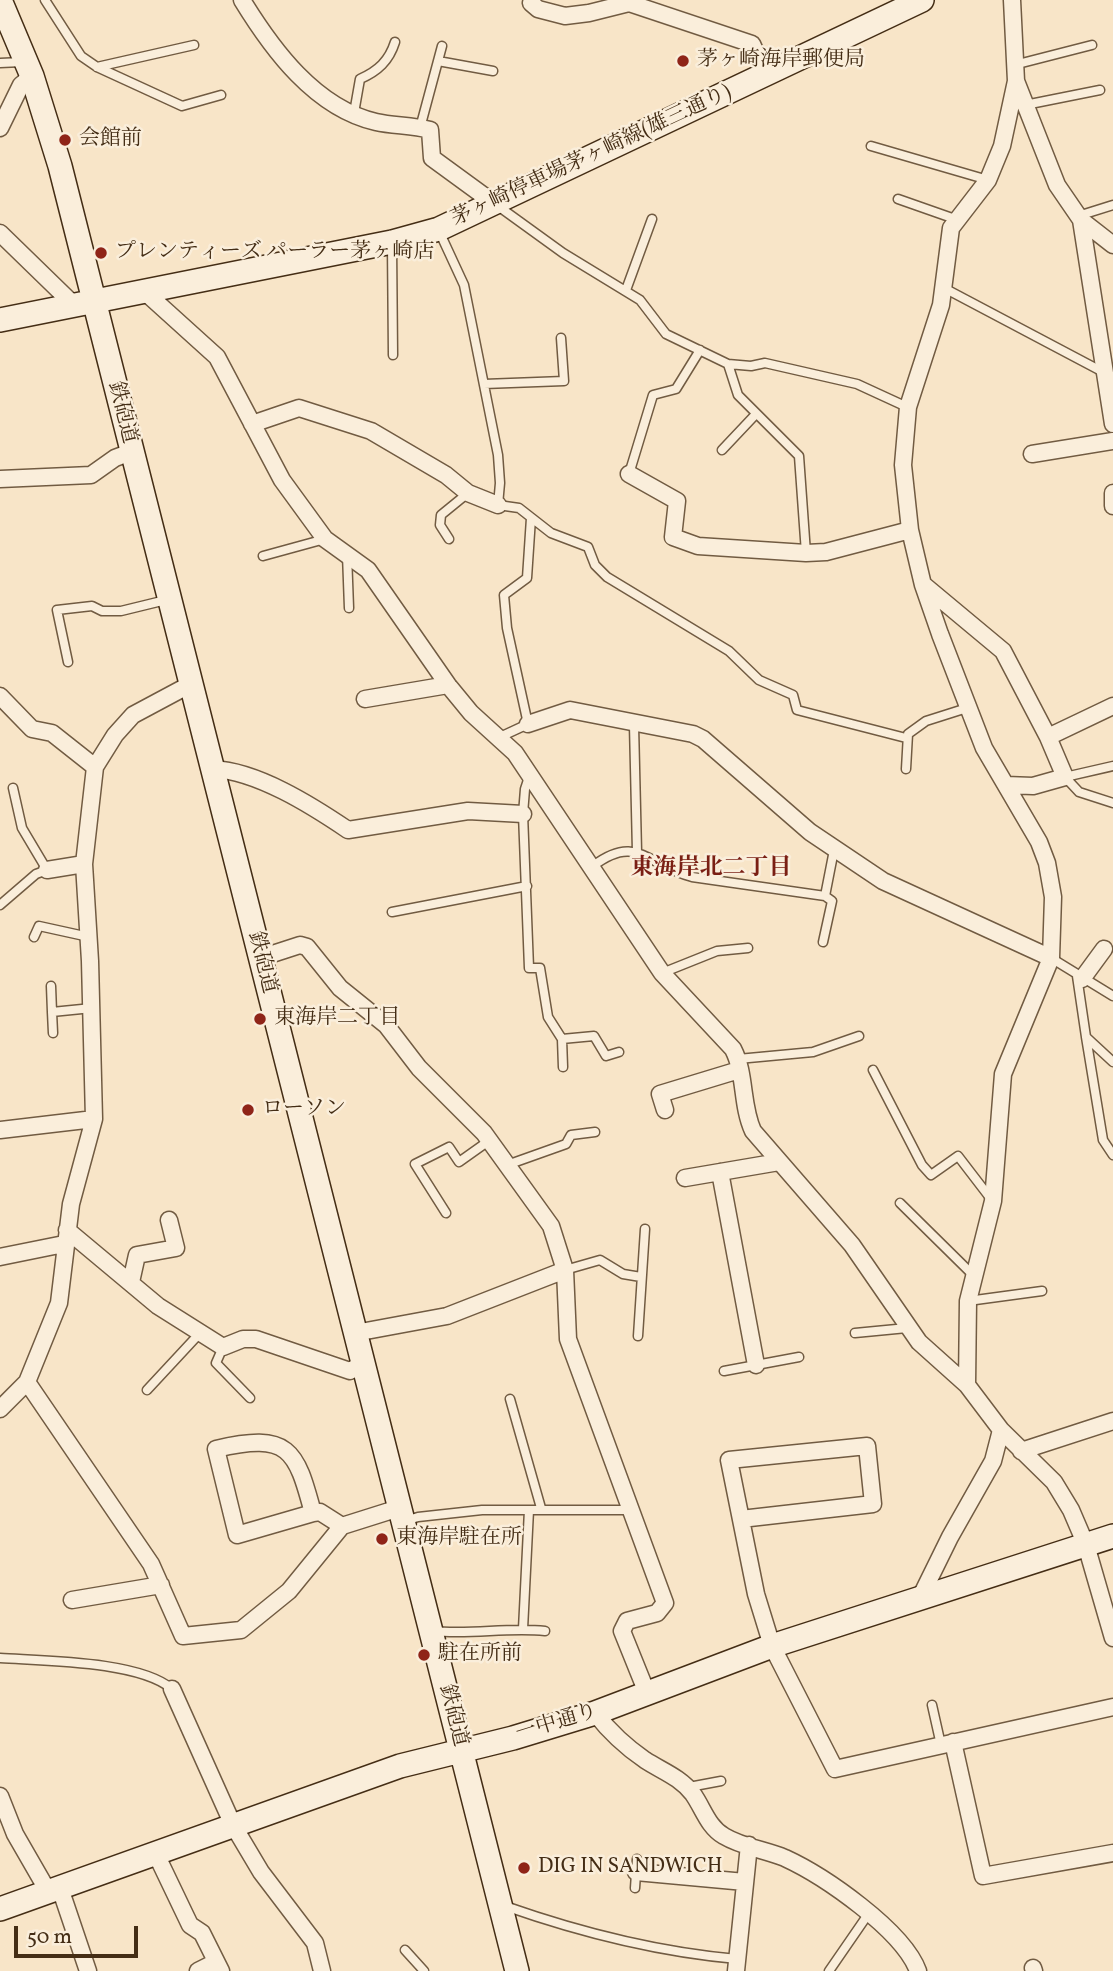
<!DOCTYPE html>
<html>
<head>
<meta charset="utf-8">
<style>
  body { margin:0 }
  #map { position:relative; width:1113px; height:1971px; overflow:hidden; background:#f8e5c8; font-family:Vollkorn,serif }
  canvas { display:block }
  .scale { position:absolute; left:14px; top:1926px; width:124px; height:32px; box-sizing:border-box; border:4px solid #442d15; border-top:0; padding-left:9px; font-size:21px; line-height:24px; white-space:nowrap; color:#442d15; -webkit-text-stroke:5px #faeedb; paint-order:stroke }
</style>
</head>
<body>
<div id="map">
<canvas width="1113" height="1971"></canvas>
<div class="scale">50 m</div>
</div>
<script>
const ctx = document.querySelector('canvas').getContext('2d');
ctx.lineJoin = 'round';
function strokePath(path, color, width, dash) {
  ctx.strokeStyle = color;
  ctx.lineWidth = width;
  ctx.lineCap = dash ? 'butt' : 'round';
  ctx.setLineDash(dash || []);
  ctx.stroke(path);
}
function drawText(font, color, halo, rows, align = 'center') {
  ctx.font = font + ' Vollkorn,"Noto Serif JP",serif';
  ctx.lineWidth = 5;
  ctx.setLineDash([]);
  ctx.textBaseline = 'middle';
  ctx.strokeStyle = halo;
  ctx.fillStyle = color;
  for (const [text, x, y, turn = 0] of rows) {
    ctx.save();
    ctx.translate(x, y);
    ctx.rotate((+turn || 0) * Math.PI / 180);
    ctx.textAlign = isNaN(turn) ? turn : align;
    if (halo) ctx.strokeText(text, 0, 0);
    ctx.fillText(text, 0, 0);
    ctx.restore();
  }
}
const lane = new Path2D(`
  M 45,0 L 81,56 L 97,67 L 182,106 L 221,95
  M 438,61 L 493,71
  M 0,63 L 22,62
  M 1014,65 L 1092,45
  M 97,67 L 194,45
  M 1025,105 L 1100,90
  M 354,113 L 360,79 C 378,71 389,61 395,42
  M 420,128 L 442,46
  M 871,146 L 988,180
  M 898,199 L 955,219
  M 498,206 L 563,253 L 640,300 L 666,334 L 728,364 L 751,366 L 765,363 L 857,384 L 907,407
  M 1078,216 L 1113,205
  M 439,231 L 464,285 L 498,455 L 500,483 L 498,505 L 519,508 L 551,533 L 588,547 L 595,565 L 607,577 L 729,651 L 759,680 L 793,695 L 797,710 L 906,738
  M 392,245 L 393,355
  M 944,288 L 1103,372
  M 626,290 L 652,219
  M 728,364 L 738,395 L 799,456 L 806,553
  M 484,384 L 564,381 L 561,338
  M 722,450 L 756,414
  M 629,474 L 653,395 L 676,389 L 700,350
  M 449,539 L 440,525 L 441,515 L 468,493
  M 347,554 L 349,608
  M 263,556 L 325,539
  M 68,662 L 57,610 L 92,606 L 102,611 L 121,611 L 166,600
  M 634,725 L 637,852
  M 500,737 L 528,724 L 507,628 L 504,595 L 527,578 L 531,518
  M 906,769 L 908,734 L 926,721 L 967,708
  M 529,777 L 525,789 L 523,814 L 529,968 L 540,968 L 548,1017 L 562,1039 L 563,1067
  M 1065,777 L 1079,792 L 1113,803
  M 1065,777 L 1113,766
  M 593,866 C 637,833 646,865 692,877 L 825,896 L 834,850
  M 0,905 L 36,874 L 47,870 L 22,828 L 13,788
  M 392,912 L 527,886
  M 34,937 L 39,926 L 89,937
  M 823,942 L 832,901 L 825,896
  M 1051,958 L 1113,996
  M 662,973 L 717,951 L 748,948
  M 1077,976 L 1086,1037 L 1113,1062
  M 51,986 L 52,1012 L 92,1008
  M 52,1012 L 53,1033
  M 1086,1037 L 1103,1140 L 1113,1155
  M 562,1039 L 594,1036 L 606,1056 L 619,1052
  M 738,1059 L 813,1052 L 859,1036
  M 873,1070 L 922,1165 L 931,1175 L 958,1156 L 991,1199
  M 507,1165 L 566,1144 L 571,1135 L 595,1132
  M 900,1203 L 973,1275
  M 446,1213 L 415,1164 L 449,1147 L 459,1162 L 490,1140
  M 565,1270 L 600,1260 L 623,1274 L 641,1277
  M 968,1301 L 1042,1291
  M 855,1333 L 907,1328
  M 638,1336 L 645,1229
  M 223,1347 L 216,1363 L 250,1398
  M 724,1371 L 799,1357
  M 147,1390 L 200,1333
  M 510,1399 L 541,1508
  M 405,1521 L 418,1517 L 482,1510 L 632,1510
  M 523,1629 L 529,1510
  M 433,1631 C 471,1635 508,1627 545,1631
  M 0,1658 C 45,1661 139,1661 172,1689
  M 932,1705 L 941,1745
  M 689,1787 L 721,1781
  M 635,1888 L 637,1859
  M 505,1906 C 579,1932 658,1952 737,1959
  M 405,1950 L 424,1971
  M 829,1971 L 869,1913`);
const street = new Path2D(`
  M 242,0 C 272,49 315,108 376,122 C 394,126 412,125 430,130 L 432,158 L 495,204
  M 1012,0 L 1016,81 L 1002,146 L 988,180 L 951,228 L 941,305 L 908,407 L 903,465 L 910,530 L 923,585 L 940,634 L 984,748 L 1039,842 L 1047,863 L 1053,897 L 1051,958 L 1003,1074 L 993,1201 L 968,1301 L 967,1385 L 1001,1430 L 1054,1482 L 1071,1510 L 1086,1545 L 1113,1638
  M 531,3 L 538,9 L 565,16 L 589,13 L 629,3 L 752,44 L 766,75
  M 1016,81 L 1057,185 L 1081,220 L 1113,245
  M 0,128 L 21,85 L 32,76
  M 1081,220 L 1113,424
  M 0,233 L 74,305
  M 144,291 L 217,357 L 282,480 L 325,539 L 368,570 L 448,685 L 471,713 L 515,753 L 662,973 L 733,1049 C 746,1074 741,1105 753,1131 L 852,1245 L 919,1342 L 967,1385
  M 252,424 L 299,408 L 371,431 L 446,475 L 468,493 L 498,505
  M 1032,454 L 1113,441
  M 629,474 L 677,501 L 673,537 L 698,546 L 806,553 L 826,552 L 910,530
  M 0,479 L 91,475 L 115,458 L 131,452
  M 1113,493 L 1113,506
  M 925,586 L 1003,651 L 1048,737
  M 0,696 L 32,729 L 52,733 L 95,767
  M 365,699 L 448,685
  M 528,724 L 570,710 L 693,734 L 703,739 L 810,832 L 883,881 L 1051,958
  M 213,769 C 257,771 311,805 348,830 L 468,811 L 523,814
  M 1006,785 L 1033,786 L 1065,777 L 1048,737 L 1113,706
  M 47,870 L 84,864
  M 260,958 L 300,945 L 307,947 L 340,988 L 386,1025 L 419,1068 L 484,1133 L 551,1226 L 565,1270 L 568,1339 L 665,1603 L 657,1613 L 627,1621 L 622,1631 L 647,1693
  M 1082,979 L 1104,949
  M 665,1110 L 660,1094 L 739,1070
  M 0,1130 L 94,1119
  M 720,1172 L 756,1365
  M 685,1178 L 779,1162
  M 67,1230 L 158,1306 L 223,1347 L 243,1339 L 256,1339 L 350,1371 L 363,1363
  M 0,1257 L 64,1244
  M 131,1282 L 137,1255 L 176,1248 L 169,1220
  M 355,1333 L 447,1316 L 565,1270
  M 27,1382 L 151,1564 L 183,1636 L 241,1630 L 289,1591 L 342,1526 L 399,1508
  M 0,1409 L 27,1382 L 59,1303 L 71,1204 L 94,1119 L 90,961 L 84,864 L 95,767 L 115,735 L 133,715 L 191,684
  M 1021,1451 L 1113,1421
  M 313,1513 L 237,1535 L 216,1449 C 289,1432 296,1449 313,1513 L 320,1512 L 342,1526
  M 741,1519 L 873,1504 L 867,1446 L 729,1460 L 756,1594 L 772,1646 L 835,1769 L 1113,1707
  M 920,1598 L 950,1537 L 993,1461 L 1001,1430
  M 72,1600 L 161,1585
  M 172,1689 L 233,1825 L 261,1872 L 315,1943 L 322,1971
  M 595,1713 C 609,1731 626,1747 645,1760 C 662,1771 680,1777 693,1794 C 703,1808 708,1827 724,1836 C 742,1847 766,1850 785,1858 C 824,1876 903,1930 918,1971
  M 953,1742 L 983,1876 L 1113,1853
  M 0,1796 L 15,1834 L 49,1893
  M 156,1854 L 190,1925 L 202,1933 L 221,1971
  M 636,1872 L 745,1882
  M 60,1888 L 88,1971
  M 1033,1968 L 1034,1971
  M 198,1971 L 216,1962
  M 736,1971 L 749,1845`);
const secondary = new Path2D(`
  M 0,0 L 32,76 L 60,166 L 517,1971
  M 0,320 L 392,242 L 439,229 L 922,0
  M 0,1909 L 400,1766 L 513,1738 L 595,1713 L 772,1646 L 1113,1536`);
const markers = [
  [683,61,7,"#8f2418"],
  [65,140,7,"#8f2418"],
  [101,253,7,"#8f2418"],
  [260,1019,7,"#8f2418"],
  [248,1110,7,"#8f2418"],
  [382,1539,7,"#8f2418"],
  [424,1655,7,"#8f2418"],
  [524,1868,7,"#8f2418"]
];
const poiNames = [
  ["茅ヶ崎海岸郵便局",697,61],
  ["会館前",79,140],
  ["プレンティーズ パーラー茅ヶ崎店",115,253],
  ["東海岸二丁目",274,1019],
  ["ローソン",262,1110],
  ["東海岸駐在所",396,1539],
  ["駐在所前",438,1655],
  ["DIG IN SANDWICH",538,1868]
];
const streetNames = [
  ["茅ヶ崎停車場茅ヶ崎線(雄三通り)",592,157,-25],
  ["鉄砲道",121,413,76],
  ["鉄砲道",261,963,76],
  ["鉄砲道",452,1716,76],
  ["一中通り",557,1724,-17]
];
const neighbourhoodNames = [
  ["東海岸北二丁目",711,870]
];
strokePath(lane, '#715b42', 11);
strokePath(street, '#715b42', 19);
strokePath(secondary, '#442d15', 26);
strokePath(lane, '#faeedb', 8);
strokePath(street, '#faeedb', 16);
strokePath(secondary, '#faeedb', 23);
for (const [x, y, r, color] of markers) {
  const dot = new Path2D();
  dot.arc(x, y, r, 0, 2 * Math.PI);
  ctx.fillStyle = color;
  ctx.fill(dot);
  strokePath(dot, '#faeedb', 2.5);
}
drawText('21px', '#442d15', '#faeedb', poiNames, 'left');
drawText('21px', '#442d15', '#faeedb', streetNames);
drawText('bold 23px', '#7a1f14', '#faeedb', neighbourhoodNames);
</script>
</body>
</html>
